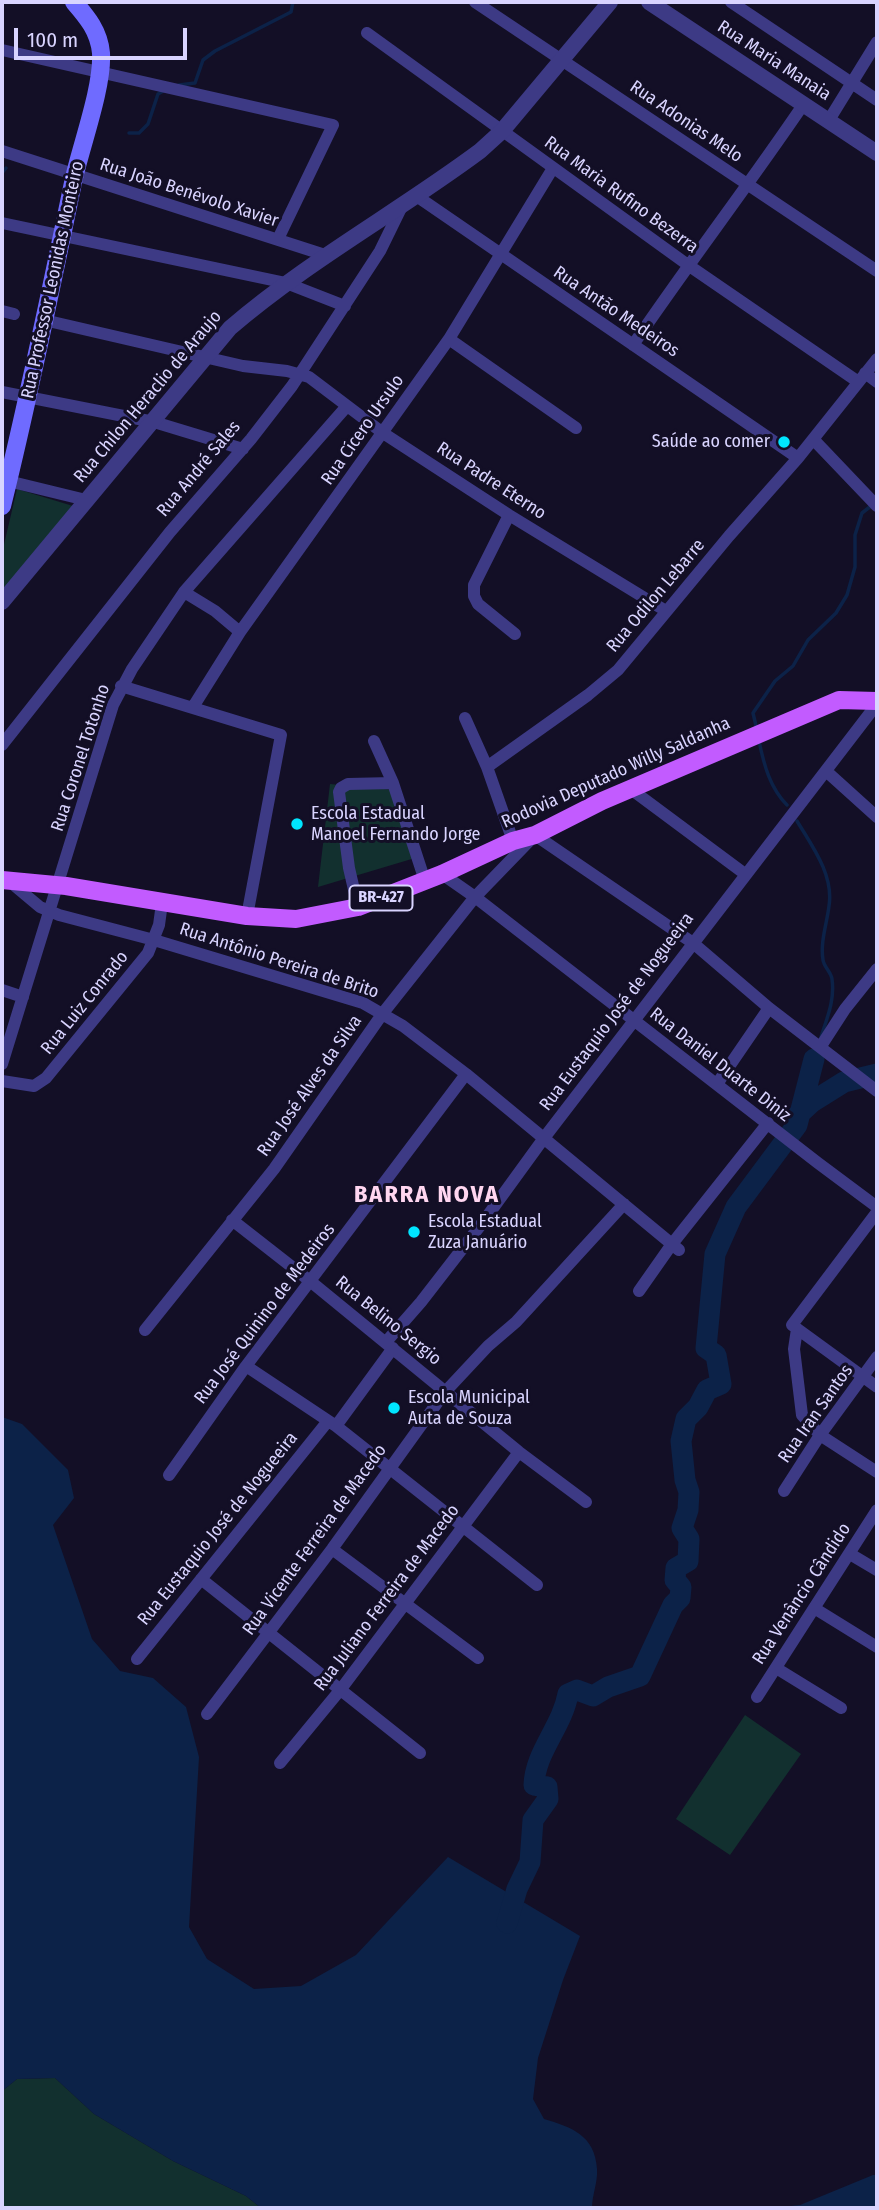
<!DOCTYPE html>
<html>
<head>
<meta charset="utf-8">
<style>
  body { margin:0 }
  #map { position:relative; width:879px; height:2210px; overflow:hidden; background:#130f26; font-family:"Fira Sans Condensed",sans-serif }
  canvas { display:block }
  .frame { position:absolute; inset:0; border:4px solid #d9d4ff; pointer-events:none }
  .scale { position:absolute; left:14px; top:28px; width:173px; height:32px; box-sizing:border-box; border:4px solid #d9d4ff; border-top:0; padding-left:9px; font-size:21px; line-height:24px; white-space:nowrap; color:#d9d4ff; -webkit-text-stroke:5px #130f26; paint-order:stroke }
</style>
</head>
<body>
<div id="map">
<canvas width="879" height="2210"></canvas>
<div class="frame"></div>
<div class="scale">100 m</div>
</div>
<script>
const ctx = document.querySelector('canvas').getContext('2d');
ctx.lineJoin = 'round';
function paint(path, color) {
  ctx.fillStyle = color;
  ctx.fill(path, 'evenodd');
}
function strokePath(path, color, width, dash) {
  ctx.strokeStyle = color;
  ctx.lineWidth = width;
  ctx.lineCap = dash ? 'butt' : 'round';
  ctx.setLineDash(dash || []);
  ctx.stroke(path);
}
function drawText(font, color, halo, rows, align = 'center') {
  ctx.font = font + ' "Fira Sans Condensed",sans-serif';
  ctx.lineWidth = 6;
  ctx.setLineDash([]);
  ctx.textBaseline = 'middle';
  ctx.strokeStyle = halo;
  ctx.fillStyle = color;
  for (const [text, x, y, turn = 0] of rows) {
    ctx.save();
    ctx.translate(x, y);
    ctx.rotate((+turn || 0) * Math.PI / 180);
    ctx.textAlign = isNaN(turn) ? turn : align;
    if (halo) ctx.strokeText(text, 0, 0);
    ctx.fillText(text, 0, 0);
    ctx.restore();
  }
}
const green = new Path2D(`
  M 17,489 L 73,506 L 2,593 L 2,553 Z
  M 330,784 L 395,790 L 415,858 L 318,887 Z
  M 745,1715 L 801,1754 L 730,1855 L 676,1819 Z
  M 55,2078 L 94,2114 L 173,2161 L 246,2196 L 261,2208 L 2,2208 L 2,2091 L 17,2079 Z`);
const water = new Path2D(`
  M 2,1417 L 22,1424 L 68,1470 L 74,1498 L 53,1525 L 92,1639 L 120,1671 L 153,1678 L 186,1707 L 199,1757 L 189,1927 L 207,1959 L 254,1989 L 301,1986 L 356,1955 L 448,1857 L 580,1936 L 563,1980 L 538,2058 L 533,2099 L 544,2119 C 571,2127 595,2135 597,2169 C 598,2182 592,2195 592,2208 L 261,2208 L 246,2196 L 173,2161 L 94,2114 L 55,2078 L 17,2079 L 2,2091 Z
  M 873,2175 L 877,2175 L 877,2208 L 773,2208 L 800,2205 Z`);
const stream = new Path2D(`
  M 179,85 L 195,83 L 203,60 L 215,51 L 291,12 L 293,2
  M 129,133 L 139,133 L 148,124 L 158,94 L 165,90
  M 2,173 L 6,168
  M 757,730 L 753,713 L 775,681 L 793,666 L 808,640 L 836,613 L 847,595 L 855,567 L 855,535 L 862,513 L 871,506
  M 759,741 C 764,765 770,788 787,805
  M 797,821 C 812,846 834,875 829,906 C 827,923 820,942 823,960 C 824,967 831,972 832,979 C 835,1000 827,1018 821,1037
  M 814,1059 L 817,1048`);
const river = new Path2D(`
  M 798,1115 L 812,1102 L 844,1082 L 877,1074
  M 507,1923 L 517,1889 L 530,1862 L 533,1820 L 548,1799 L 547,1787 L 534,1785 C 535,1752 562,1727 568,1694 L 577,1690 L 593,1696 L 608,1687 L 640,1676 L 673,1605 L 680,1598 L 681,1587 L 675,1580 L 676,1568 L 688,1561 L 689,1539 L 682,1528 L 688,1510 L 689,1492 L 685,1480 L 681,1441 L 686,1419 L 698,1407 L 707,1390 L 721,1384 L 716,1355 L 706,1348 L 715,1254 L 736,1207 L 797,1125 L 814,1059`);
const minor = new Path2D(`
  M 475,2 L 877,271
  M 731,2 L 877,100
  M 367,33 L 688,265 L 857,381
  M 2,50 L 333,125 L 278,239
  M 829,120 L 877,42
  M 2,151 L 325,255
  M 415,195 L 798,458
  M 2,223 L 286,283 L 345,306
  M 2,311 L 14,314
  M 44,320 L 243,366 L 287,371 L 309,377 L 383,433 L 509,515 L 666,611
  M 449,339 L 576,428
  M 633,345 C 688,264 748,186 803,105
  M 865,373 L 877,382
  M 2,392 L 154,422 L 243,449
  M 813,439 L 877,506
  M 8,481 L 86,500
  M 509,515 L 474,585 L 474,596 L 478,604 L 515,634
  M 184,592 L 215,611 L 240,632
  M 121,686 L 281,735 L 247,916
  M 193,707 L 240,632 L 449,339 L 553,168
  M 465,718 L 487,767
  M 374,741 L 393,783 L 425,881
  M 2,745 L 170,532 L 251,439 L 292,386 L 380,251 L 403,204
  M 826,771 L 877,817
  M 632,790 L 745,874
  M 513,841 L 487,767 L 588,695 L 618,670 L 729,536 L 798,458 L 877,359
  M 442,874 L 475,897 L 818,1163 L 877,1207
  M 9,881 L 40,907 L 59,915 L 154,940 L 363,1003 L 403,1026 L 466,1074 L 679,1250
  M 358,907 L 349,868 L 339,792 L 341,788 L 348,784 L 393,783
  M 2,990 L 23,997
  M 821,1046 L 845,1009 L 877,969
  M 2,1064 L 113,705 L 132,669 L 184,592 L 347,406
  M 2,1081 L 34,1086 L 46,1078 L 148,953 L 159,925 L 162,903
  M 717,1084 L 769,1008
  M 877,1212 L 792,1325 L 877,1387
  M 232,1220 L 310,1281 L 519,1452 L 586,1502
  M 639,1291 L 672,1244 L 768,1123
  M 797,1329 L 794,1349 L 802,1415 L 820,1435 L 877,1472
  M 145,1330 L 274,1169 L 383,1013 L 475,897 L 535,835 L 693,943 L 769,1008 L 877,1091
  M 386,1342 L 421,1302 L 483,1222 L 544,1138 L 877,704
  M 246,1366 L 336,1426 L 537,1585
  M 336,1426 L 393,1348
  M 169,1475 L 246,1366 L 466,1074
  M 784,1491 L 820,1435 L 877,1357
  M 332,1549 L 478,1658
  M 850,1554 L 877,1570
  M 201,1579 L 420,1753
  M 814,1608 L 877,1647
  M 137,1659 L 328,1421
  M 776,1668 L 841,1708
  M 757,1697 L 877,1510
  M 207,1714 L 332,1549 L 445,1392 L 488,1346 L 516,1322 L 624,1204
  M 280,1763 L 341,1689 L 519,1452`);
const tertiary = new Path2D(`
  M 649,2 L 877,153
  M 2,602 L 230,328 C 308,261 398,212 480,151 L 502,131 L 610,2`);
const secondary = new Path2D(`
  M 2,506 C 29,398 51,288 74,178 C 82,143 103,86 101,53 C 99,31 87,17 74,2`);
const primary = new Path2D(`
  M 2,880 L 66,886 L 247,916 L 296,919 L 358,907 L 442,874 L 513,841 L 535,835 L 602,801 L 839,700 L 877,701`);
const markers = [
  [784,442,7,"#00e5ff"],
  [297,824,7,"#00e5ff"],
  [414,1232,7,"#00e5ff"],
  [394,1408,7,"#00e5ff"]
];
const shields = [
  [381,898,63]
];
const shieldNames = [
  ["BR-427",381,898]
];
const streetNames = [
  ["Rua Maria Manaia",774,61,33],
  ["Rua Adonias Melo",686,122,34],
  ["Rua João Benévolo Xavier",189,193,18],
  ["Rua Maria Rufino Bezerra",621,195,36],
  ["Rua Professor Leonidas Monteiro",53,280,-78],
  ["Rua Antão Medeiros",616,312,34],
  ["Rua Chilon Heraclio de Araujo",148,397,-50],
  ["Rua Cícero Ursulo",363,430,-55],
  ["Rua André Sales",199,469,-50],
  ["Rua Padre Eterno",491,481,33],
  ["Rua Odilon Lebarre",656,596,-50],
  ["Rua Coronel Totonho",81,758,-72],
  ["Rodovia Deputado Willy Saldanha",616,773,-24],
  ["Rua Antônio Pereira de Brito",279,961,18],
  ["Rua Luiz Conrado",85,1003,-51],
  ["Rua Eustaquio José de Nogueeira",617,1012,-53],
  ["Rua Daniel Duarte Diniz",720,1065,38],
  ["Rua José Alves da Silva",310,1086,-55],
  ["Rua José Quinino de Medeiros",265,1314,-53],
  ["Rua Belino Sergio",388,1321,39],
  ["Rua Iran Santos",816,1414,-55],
  ["Rua Eustaquio José de Nogueeira",218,1529,-51],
  ["Rua Vicente Ferreira de Macedo",315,1540,-54],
  ["Rua Venâncio Cândido",802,1594,-57],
  ["Rua Juliano Ferreira de Macedo",387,1598,-53]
];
const poiNames = [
  ["Saúde ao comer",770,442,"right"],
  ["Escola Estadual",311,814],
  ["Manoel Fernando Jorge",311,835],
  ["Escola Estadual",428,1222],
  ["Zuza Januário",428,1243],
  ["Escola Municipal",408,1398],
  ["Auta de Souza",408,1419]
];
const districtNames = [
  ["BARRA NOVA",427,1195]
];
paint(green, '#12302f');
paint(water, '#0c2248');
strokePath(stream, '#0c2248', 3.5);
strokePath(river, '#0c2248', 21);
strokePath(minor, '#3d3a85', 12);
strokePath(tertiary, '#3d3a85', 16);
strokePath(secondary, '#6f6bff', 18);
strokePath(primary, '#c25bff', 18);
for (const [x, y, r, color] of markers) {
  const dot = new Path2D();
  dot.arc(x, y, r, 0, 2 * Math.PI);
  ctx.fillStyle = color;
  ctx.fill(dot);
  strokePath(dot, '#130f26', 2.5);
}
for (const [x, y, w] of shields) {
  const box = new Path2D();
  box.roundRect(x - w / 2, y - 12.5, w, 25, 5);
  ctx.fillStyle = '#130f26';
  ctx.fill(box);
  strokePath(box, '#d9d4ff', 2);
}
drawText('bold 16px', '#d9d4ff', null, shieldNames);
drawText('18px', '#d9d4ff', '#130f26', streetNames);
drawText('18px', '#d9d4ff', '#130f26', poiNames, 'left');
ctx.letterSpacing = '2px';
drawText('bold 24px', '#ffd6f0', '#130f26', districtNames);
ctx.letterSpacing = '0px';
</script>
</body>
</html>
